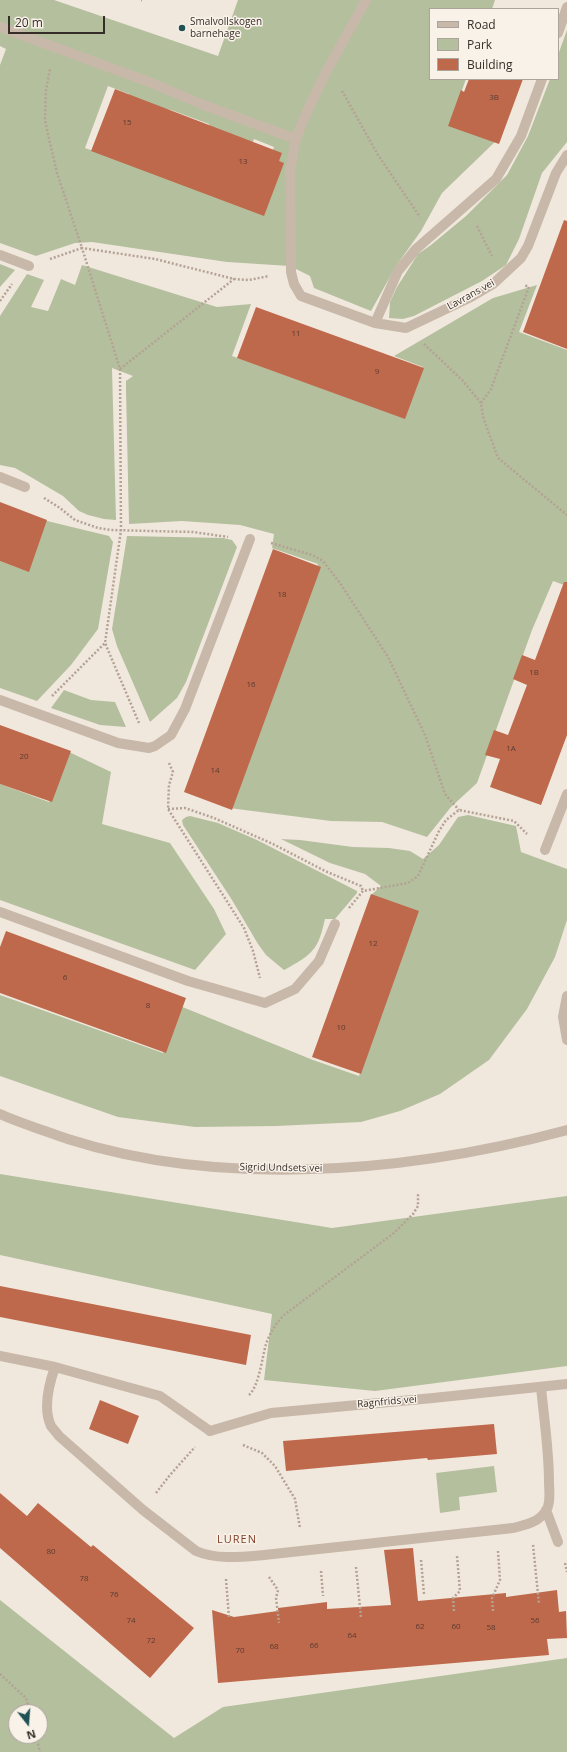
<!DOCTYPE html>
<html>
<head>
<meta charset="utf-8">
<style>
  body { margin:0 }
  #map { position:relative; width:567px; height:1752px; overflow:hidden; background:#f1e8dd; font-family:"Open Sans",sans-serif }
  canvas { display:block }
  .legend { position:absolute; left:429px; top:8px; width:130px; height:72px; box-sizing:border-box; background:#f9f2e9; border:1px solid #aba39c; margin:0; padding:5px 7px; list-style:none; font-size:12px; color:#362d29 }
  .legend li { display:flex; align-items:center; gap:8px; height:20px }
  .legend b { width:20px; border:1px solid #aba39c }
  .north { position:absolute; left:8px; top:1704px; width:40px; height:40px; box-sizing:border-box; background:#f9f2e9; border:1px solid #aba39c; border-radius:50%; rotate:163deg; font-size:11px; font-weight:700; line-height:16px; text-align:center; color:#362d29 }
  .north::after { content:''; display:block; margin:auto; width:14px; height:18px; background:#205155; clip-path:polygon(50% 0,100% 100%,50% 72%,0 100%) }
  .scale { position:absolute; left:8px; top:16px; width:97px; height:18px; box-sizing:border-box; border:2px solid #362d29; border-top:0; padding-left:5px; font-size:12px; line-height:14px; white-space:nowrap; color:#362d29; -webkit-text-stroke:3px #f9f2e9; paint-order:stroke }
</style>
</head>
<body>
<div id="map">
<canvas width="567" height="1752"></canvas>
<ul class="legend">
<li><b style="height:5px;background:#c8b8a9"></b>Road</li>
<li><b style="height:11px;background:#b4bf9e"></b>Park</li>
<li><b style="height:11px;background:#bf694c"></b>Building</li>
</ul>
<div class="north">N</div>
<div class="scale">20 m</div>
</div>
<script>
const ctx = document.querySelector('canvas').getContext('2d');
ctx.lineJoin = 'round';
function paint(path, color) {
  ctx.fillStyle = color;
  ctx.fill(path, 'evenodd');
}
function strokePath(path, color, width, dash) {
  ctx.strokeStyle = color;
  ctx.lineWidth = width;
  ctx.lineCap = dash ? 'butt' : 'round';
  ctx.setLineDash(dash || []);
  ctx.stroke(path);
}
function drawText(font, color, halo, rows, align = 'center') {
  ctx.font = font + ' "Open Sans",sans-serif';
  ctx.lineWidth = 3;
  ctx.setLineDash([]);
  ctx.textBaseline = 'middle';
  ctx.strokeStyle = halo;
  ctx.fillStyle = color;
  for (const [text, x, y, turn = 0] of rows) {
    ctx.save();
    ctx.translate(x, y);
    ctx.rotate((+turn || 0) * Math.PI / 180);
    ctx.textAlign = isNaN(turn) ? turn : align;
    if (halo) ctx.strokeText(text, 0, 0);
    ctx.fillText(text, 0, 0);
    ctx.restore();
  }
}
const green = new Path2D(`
  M 0,0 L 54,0 L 218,56 L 238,0 L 495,0 L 492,9 L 430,9 L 430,79 L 466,79 L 451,121 L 499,138 L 442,193 L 421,231 L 396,266 L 371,311 L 314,288 L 310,276 L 290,266 L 227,262 L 92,242 L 75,243 L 36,256 L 0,243 L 0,65 L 6,49 L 0,46 ZM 108,86 L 129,94 L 126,103 L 171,110 L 209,124 L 207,133 L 250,149 L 254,139 L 274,147 L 252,208 L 85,148 Z
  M 567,30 L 567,142 L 542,173 L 519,239 L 506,265 L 482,281 L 414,316 L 403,319 L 389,318 L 390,302 L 397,287 L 418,254 L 431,245 L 466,216 L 507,175 L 528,136 L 550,79 L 558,79 L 558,55 Z
  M 0,264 L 15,270 L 0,287 Z
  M 82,265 L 217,307 L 251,304 L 232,356 L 404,418 L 423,367 L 394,356 L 493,298 L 537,285 L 519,332 L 567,350 L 567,586 L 553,581 L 532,630 L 477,783 L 451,807 L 427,837 L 382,822 L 331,821 L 229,808 L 318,564 L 272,548 L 274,534 L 240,525 L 182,521 L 129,524 L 126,389 L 126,381 L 133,376 L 112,368 L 116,520 L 104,519 L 88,515 L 79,511 L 63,496 L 29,476 L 15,468 L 0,465 L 0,316 L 27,274 L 44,280 L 31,307 L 48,311 L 61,279 L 75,285 Z
  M 43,520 L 109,536 L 113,542 L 98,629 L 71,665 L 37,701 L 0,688 L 0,561 L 25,570 Z
  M 127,536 L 223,538 L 232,540 L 237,547 L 186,682 L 177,698 L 150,722 L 117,646 L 112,629 Z
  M 64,690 L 91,700 L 115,702 L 126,727 L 100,725 L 51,708 Z
  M 67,751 L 111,772 L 102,824 L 170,843 L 214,909 L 226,934 L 195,970 L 0,900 L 0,784 L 49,802 Z
  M 468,815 L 516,826 L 521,852 L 567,869 L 567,920 L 555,957 L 527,1009 L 489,1060 L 440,1094 L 400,1111 L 361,1122 L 277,1126 L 195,1127 L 118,1117 L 0,1076 L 0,995 L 163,1053 L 180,1006 L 313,1060 L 359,1076 L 417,913 L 370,896 L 381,886 L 365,874 L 330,863 L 281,839 L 300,840 L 353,847 L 389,848 L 410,851 L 423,859 L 439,845 L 458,817 Z
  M 190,816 L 218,823 L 257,840 L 357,891 L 357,893 L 335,919 L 325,919 C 323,927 321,937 317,944 C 311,956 295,964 284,970 L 266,955 L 258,944 L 232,900 L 183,825 L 182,820 L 186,817 Z
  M 0,1174 L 332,1228 L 567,1196 L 567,1366 L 375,1391 L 264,1380 L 272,1314 L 0,1255 Z
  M 494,1466 L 497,1492 L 459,1497 L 460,1510 L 440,1513 L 436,1473 Z
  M 0,1600 L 174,1738 L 223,1707 L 567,1658 L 567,1752 L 0,1752 ZM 16,1712 L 40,1712 L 40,1736 L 16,1736 Z`);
const building = new Path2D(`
  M 469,79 L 523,79 L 499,144 L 448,126 L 461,90 L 464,92 Z
  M 115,89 L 282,153 L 279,161 L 284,163 L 264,216 L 91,151 Z
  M 564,220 L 567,221 L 567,349 L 523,332 Z
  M 256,307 L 424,368 L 405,419 L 237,358 Z
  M 0,502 L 47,520 L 29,572 L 0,561 Z
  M 273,549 L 321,567 L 232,810 L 184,792 Z
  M 564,582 L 567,582 L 567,735 L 541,805 L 490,787 L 500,759 L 485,755 L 494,730 L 508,735 L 527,685 L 513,679 L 522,655 L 535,660 Z
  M 0,725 L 71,751 L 52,802 L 0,784 Z
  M 371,894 L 419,911 L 361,1074 L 312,1057 Z
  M 6,931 L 186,998 L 166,1053 L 0,993 L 0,947 Z
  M 0,1286 L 251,1335 L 246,1365 L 0,1317 Z
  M 100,1400 L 139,1416 L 128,1444 L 89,1429 Z
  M 494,1424 L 497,1454 L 428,1460 L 427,1458 L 286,1471 L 283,1441 Z
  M 0,1493 L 27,1516 L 38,1503 L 91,1547 L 93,1545 L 194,1628 L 150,1678 L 0,1548 Z
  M 413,1548 L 418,1601 L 506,1593 L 506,1597 L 557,1590 L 559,1612 L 566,1611 L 567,1638 L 547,1639 L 549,1655 L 218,1683 L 212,1610 L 234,1617 L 278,1611 L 278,1608 L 327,1602 L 327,1609 L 391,1605 L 384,1550 Z`);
const path = new Path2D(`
  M 141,0 L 142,0
  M 342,91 L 378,155 L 420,217
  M 477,226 L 492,256
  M 50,259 L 82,248 L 57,173 L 47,130 L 45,119 L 46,90 L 50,69
  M 0,301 L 12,284
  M 424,344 L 462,380 L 481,403 L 483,417 L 498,458 L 567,515
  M 120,369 L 234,279
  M 481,403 L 491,389 L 529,287 L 524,285
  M 44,498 L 60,508 L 75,520 L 98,528 L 111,530 L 193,532 L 228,537
  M 271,543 L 312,555 L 323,561 L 340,583 L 388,657 L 425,735 L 445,794 L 459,810
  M 52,696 L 105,643
  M 139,723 L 105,643 L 121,530 L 120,369 L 82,248 L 155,259 L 234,279 L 249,280 L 269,276
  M 169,763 L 173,772 L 169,785 L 168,809 L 244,928 L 253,951 L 260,978
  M 168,809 L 185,808 L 214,818 L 273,844 L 325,871 L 361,886 L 363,891
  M 349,908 L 363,891 L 408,883 L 418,876 L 439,831 L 446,820 L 459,810 L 514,821 L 527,834
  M 249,1395 C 259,1386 262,1358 266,1344 C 270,1333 276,1323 284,1315 L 394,1233 L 413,1214 L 418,1206 L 418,1193
  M 243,1445 L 262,1453 L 275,1466 L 295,1499 L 300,1528
  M 156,1493 L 170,1475 L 195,1447
  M 533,1545 L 539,1604
  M 421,1560 L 424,1594
  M 565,1563 L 567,1572
  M 356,1567 L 361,1617
  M 321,1571 L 323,1596
  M 269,1577 L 278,1590 L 276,1598 L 279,1623
  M 226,1579 L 229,1618
  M 454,1611 L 453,1598 L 460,1591 L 457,1556
  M 493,1611 L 492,1598 L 500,1580 L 498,1551
  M 0,1674 L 26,1698 L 30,1712
  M 36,1736 L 40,1752`);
const lane = new Path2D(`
  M 366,0 L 326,72 L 304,118 L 296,139 L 290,171 L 291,272 L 294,284 L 301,296 L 375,323 L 406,328 L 471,297 L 493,284 L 521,258 L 528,246 L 556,173 L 567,155
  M 0,27 L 149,82 L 201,104 L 296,139
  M 558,33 L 567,7
  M 0,255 L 29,266
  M 375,323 L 398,271 L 416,249 L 496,179 L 521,136 L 542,79
  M 0,477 L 25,487
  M 0,700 L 118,743 L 149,748 L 155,746 L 171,735 L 185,709 L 250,539
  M 545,850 L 567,794
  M 0,912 L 188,981 L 265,1003 L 295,989 L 319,961 L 335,924
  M 0,1356 L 55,1367 L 160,1396 L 210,1431
  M 55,1367 C 49,1384 43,1409 51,1426 C 53,1429 57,1433 59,1436 L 143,1510 L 196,1551 C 217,1560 241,1557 264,1555 L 513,1528 C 526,1525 540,1522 547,1509 C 551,1501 549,1491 549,1482 C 549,1450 544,1419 541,1387
  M 546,1510 L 558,1542`);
const street = new Path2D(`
  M 567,996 L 563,1017 L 567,1040
  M 0,1114 C 13,1120 28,1125 42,1130 C 203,1191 404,1174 567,1130
  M 210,1431 L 271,1413 L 433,1398 L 567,1384`);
const markers = [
  [182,28,4,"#205155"]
];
const numberNames = [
  ["3B",494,98],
  ["15",127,123],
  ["13",243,162],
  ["11",296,334],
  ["9",377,372],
  ["18",282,595],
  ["1B",534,673],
  ["16",251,685],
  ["1A",511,749],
  ["20",24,757],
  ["14",215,771],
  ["12",373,944],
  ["6",65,978],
  ["8",148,1006],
  ["10",341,1028],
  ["80",51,1552],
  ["78",84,1579],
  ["76",114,1595],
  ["74",131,1621],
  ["56",535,1621],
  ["62",420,1627],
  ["60",456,1627],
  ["58",491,1628],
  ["64",352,1636],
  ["72",151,1641],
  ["66",314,1646],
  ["68",274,1647],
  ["70",240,1651]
];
const poiNames = [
  ["Smalvollskogen",190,22],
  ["barnehage",190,34]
];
const streetNames = [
  ["Lavrans vei",471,295,-29],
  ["Sigrid Undsets vei",281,1168,1],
  ["Ragnfrids vei",387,1402,-5]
];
const neighbourhoodNames = [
  ["LUREN",237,1540]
];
paint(green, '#b4bf9e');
paint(building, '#bf694c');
strokePath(path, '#b4a294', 2.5, [2, 2]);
strokePath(lane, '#c8b8a9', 10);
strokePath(street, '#c8b8a9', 10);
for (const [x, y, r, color] of markers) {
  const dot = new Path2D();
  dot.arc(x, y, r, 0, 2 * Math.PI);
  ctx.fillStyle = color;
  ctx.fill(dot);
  strokePath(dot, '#f9f2e9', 1.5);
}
drawText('8px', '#583c32', null, numberNames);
drawText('10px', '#362d29', '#f9f2e9', poiNames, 'left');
drawText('10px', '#362d29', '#f9f2e9', streetNames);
ctx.letterSpacing = '1px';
drawText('11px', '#813d26', '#f9f2e9', neighbourhoodNames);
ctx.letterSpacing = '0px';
</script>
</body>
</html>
